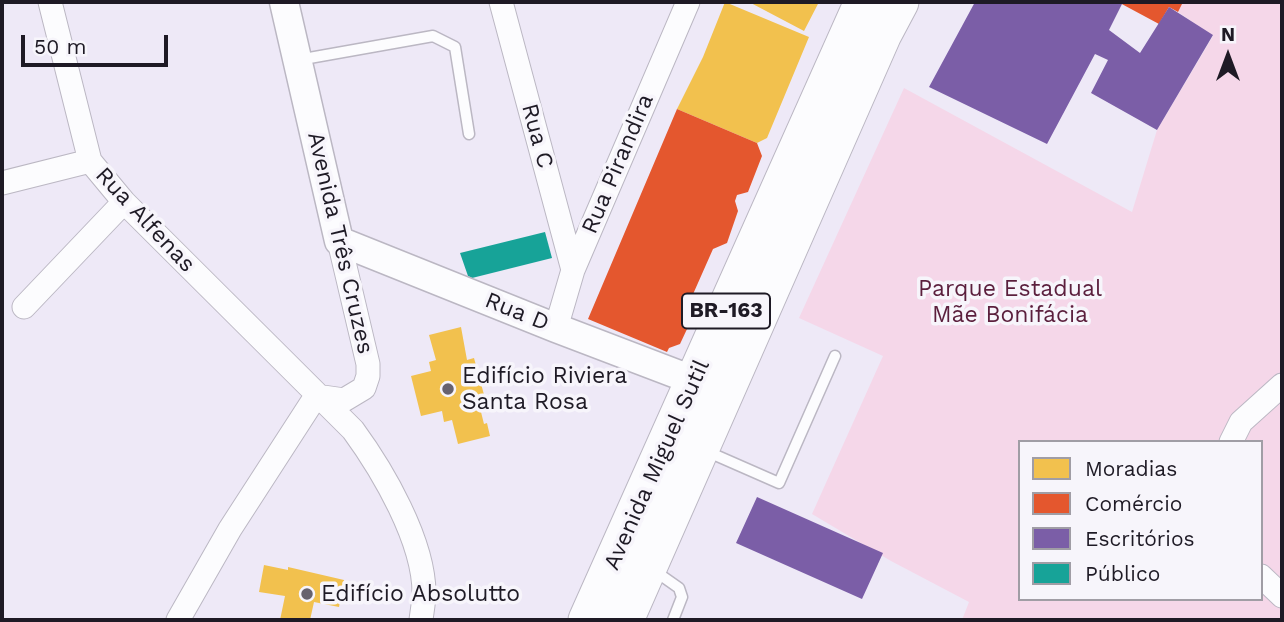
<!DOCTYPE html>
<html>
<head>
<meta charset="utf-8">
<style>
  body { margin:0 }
  #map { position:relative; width:1284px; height:622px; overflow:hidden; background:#eee9f7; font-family:"Work Sans",sans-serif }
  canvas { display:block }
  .frame { position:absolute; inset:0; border:4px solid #1e1a25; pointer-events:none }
  .legend { position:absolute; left:1018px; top:440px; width:245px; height:161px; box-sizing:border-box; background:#f7f5fb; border:2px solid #a09da5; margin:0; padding:9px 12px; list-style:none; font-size:21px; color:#1e1a25 }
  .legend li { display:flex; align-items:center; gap:14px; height:35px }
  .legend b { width:35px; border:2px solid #a09da5 }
  .north { position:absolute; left:1193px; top:21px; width:70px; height:70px; -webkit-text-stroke:5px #f7f5fb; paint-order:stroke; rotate:0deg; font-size:19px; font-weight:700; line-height:28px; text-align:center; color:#1e1a25 }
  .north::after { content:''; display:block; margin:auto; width:24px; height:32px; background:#1e1a25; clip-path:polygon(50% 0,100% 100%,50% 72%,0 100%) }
  .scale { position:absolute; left:21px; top:35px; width:147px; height:32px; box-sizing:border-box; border:4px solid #1e1a25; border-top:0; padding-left:9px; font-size:21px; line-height:24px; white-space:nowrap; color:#1e1a25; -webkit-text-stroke:5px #f7f5fb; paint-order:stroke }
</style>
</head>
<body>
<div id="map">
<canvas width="1284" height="622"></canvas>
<div class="frame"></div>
<ul class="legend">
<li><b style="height:19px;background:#f2c14e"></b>Moradias</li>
<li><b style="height:19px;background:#e4572e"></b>Comércio</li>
<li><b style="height:19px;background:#7b5ea7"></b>Escritórios</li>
<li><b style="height:19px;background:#17a398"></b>Público</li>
</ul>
<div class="north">N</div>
<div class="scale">50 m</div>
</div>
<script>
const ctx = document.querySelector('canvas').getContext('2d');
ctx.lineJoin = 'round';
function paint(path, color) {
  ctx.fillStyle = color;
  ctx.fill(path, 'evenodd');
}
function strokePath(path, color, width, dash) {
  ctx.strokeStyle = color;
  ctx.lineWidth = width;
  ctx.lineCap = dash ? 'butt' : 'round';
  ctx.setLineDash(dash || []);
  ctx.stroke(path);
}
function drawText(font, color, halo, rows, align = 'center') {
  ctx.font = font + ' "Work Sans",sans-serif';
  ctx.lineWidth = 7;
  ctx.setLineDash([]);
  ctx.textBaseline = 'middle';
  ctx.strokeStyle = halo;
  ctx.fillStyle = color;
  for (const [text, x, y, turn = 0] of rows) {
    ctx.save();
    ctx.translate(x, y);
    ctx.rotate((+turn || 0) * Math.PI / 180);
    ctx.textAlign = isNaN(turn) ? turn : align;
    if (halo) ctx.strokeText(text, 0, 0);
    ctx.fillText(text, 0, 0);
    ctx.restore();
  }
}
const green = new Path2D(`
  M 1183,2 L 1282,2 L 1282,620 L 962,620 L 969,602 L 891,561 L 812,514 L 883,356 L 799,318 L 904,88 L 1132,212 L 1157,130 L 1213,36 L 1178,12 ZM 1020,442 L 1261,442 L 1261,599 L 1020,599 Z`);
const homes = new Path2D(`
  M 725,2 L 809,37 L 767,138 L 757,143 L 677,109 L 703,57 Z
  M 749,2 L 819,2 L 804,31 Z
  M 461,327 L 467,360 L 474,358 L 486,402 L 479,404 L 484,424 L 487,423 L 490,436 L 458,444 L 452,420 L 444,422 L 442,411 L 421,416 L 411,376 L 431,371 L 429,362 L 436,360 L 429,335 Z
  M 264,565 L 288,570 L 288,567 L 344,580 L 339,607 L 314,602 L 310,620 L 280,620 L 285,596 L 259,592 Z`);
const shops = new Path2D(`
  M 1118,2 L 1183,2 L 1178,12 L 1169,7 L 1159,24 Z
  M 677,109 L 757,143 L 762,156 L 748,192 L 737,195 L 735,201 L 738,211 L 727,243 L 713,249 L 690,301 L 695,312 L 680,344 L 669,348 L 667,352 L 588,319 Z`);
const offices = new Path2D(`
  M 975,2 L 1118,2 L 1122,4 L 1109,30 L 1140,53 L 1169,7 L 1213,35 L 1157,130 L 1091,93 L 1108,60 L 1095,54 L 1047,144 L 929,87 Z
  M 757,497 L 883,553 L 862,599 L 736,543 Z`);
const public = new Path2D(`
  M 545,232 L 552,258 L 472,278 L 468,276 L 460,253 Z`);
const service = new Path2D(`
  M 298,60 L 433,36 L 455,47 L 469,134
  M 706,451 L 779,483 L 835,356
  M 652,569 L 679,588 L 682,597 L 673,620`);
const minor = new Path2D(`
  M 50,2 L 90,161 L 124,202 L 353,430 C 383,471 424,541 424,593 C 424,602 422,611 421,620
  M 501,2 L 573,270
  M 2,183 L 90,161
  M 24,307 L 124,202
  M 556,328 L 573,270 L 688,2
  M 316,396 L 344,400 L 364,388 L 368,376 L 368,364 L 339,241
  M 1231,442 L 1241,422 L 1282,385
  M 1261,576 L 1282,596
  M 178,620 L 230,529 L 316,396`);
const tertiary = new Path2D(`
  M 284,2 L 339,241 L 556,328 L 695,381`);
const trunk = new Path2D(`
  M 587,620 L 863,2
  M 625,620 L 883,34 L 900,2`);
const markers = [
  [448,389,7,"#67626e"],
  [307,594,7,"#67626e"]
];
const shields = [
  [726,311,88]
];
const shieldNames = [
  ["BR-163",726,311]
];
const streetNames = [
  ["Rua C",537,136,75],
  ["Rua Pirandira",618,164,-67],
  ["Rua Alfenas",145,220,47],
  ["Avenida Três Cruzes",340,243,77],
  ["Rua D",517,312,22],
  ["Avenida Miguel Sutil",657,465,-66]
];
const parkNames = [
  ["Parque Estadual",1010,289],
  ["Mãe Bonifácia",1010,315]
];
const poiNames = [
  ["Edifício Riviera",462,376],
  ["Santa Rosa",462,402],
  ["Edifício Absolutto",321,594]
];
paint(green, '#f5d7e9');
paint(homes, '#f2c14e');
paint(shops, '#e4572e');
paint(offices, '#7b5ea7');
paint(public, '#17a398');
strokePath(service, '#bbb7c3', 13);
strokePath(minor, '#bbb7c3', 25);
strokePath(tertiary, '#bbb7c3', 31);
strokePath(trunk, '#bbb7c3', 39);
strokePath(service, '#fcfcfe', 10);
strokePath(minor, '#fcfcfe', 23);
strokePath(tertiary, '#fcfcfe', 28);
strokePath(trunk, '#fcfcfe', 37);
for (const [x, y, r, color] of markers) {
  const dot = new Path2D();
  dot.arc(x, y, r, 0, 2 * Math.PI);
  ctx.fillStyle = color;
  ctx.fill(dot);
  strokePath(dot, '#f7f5fb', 2.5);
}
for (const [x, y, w] of shields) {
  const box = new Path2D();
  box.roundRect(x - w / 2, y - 17.5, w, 35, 5);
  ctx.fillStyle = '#f7f5fb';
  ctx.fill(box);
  strokePath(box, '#1e1a25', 2);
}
drawText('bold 21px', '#1e1a25', null, shieldNames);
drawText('23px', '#1e1a25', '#f7f5fb', streetNames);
drawText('23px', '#5b1f3d', '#f7f5fb', parkNames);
drawText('23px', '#1e1a25', '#f7f5fb', poiNames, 'left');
</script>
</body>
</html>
